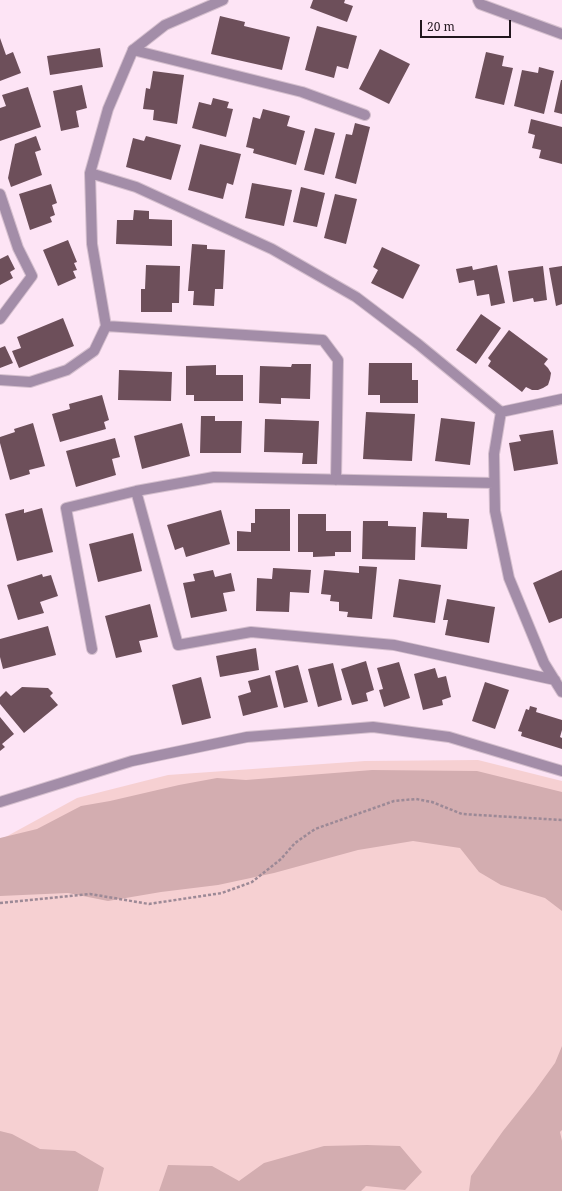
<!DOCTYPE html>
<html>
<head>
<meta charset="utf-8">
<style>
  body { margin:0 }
  #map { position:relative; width:562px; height:1191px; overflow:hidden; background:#fde4f5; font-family:"Noto Serif",serif }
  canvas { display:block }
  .scale { position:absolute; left:420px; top:20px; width:91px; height:18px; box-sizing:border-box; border:2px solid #21161d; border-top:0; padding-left:5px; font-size:12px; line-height:14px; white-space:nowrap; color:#21161d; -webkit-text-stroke:3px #fde4f5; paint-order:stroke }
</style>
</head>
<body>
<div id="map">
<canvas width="562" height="1191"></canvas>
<div class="scale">20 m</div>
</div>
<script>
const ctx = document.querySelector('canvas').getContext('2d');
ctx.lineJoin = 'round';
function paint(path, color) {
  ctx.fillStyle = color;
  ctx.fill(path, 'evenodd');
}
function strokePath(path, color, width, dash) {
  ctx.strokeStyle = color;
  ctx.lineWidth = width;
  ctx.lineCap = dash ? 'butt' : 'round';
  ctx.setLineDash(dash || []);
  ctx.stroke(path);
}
const green = new Path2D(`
  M 478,760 L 562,781 L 562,1191 L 0,1191 L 0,840 L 77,798 L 168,775 L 365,761 Z`);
const forest = new Path2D(`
  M 372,770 L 477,771 L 562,792 L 562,911 L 545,898 L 501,885 L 479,872 L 460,848 L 413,841 L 358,850 L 274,873 L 218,885 L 161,892 L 108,901 L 68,893 L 0,896 L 0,838 L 37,829 L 81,806 L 110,801 L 179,785 L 217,778 L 246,780 Z
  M 562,1046 L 562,1130 L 560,1132 L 562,1141 L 562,1191 L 469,1191 L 471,1176 L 503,1131 L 534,1092 L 555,1063 Z
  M 0,1131 L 12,1134 L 40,1149 L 75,1151 L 104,1168 L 98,1191 L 0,1191 Z
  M 367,1145 L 400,1146 L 422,1172 L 405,1190 L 366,1186 L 361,1191 L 159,1191 L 168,1165 L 212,1166 L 239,1181 L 264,1163 L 324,1146 Z`);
const building = new Path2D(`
  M 313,0 L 345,0 L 344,3 L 353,6 L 347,22 L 310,8 Z
  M 220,16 L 245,22 L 244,26 L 290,37 L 282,70 L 211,54 Z
  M 317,26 L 357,36 L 348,69 L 337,66 L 334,78 L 305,70 Z
  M 0,38 L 6,55 L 13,52 L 21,73 L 0,81 Z
  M 100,48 L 103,67 L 50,75 L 47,56 Z
  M 380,49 L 410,64 L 389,104 L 359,89 Z
  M 486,52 L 504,56 L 502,66 L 513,68 L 504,105 L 475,98 Z
  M 539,67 L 554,71 L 544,114 L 514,106 L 522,70 L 538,73 Z
  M 153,71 L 184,75 L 177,124 L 153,120 L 154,110 L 143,109 L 146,88 L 150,89 Z
  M 561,80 L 562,80 L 562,114 L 554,112 Z
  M 82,85 L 87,108 L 76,111 L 79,127 L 61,131 L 53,91 Z
  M 28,87 L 41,127 L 0,141 L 0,108 L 6,106 L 2,95 Z
  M 213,98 L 229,102 L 227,108 L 233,109 L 226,137 L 192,128 L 199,102 L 211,105 Z
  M 263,109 L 290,116 L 287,126 L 305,131 L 296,165 L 253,153 L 254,149 L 246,147 L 253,117 L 260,119 Z
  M 531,119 L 562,127 L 562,164 L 539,158 L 541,150 L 532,148 L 535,135 L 528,133 Z
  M 355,123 L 370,127 L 356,184 L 335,178 L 346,134 L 352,135 Z
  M 315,128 L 335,133 L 324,175 L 304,170 Z
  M 36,136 L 41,150 L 35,152 L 42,175 L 11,187 L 8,178 L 15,144 Z
  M 146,136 L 181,145 L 171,180 L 126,167 L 133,138 L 144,141 Z
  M 200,144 L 241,154 L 233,185 L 227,183 L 223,199 L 188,190 Z
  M 252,183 L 292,190 L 284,226 L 245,218 Z
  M 51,184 L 57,203 L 52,205 L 55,215 L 50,217 L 52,222 L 30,230 L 19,194 Z
  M 301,187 L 325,193 L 317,227 L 293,222 Z
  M 335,194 L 357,199 L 346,244 L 324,238 Z
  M 134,210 L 149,211 L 149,219 L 172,220 L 172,246 L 116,244 L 117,220 L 133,220 Z
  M 68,240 L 77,262 L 74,263 L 77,270 L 73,271 L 76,278 L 58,286 L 43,250 Z
  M 192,244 L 207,245 L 207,249 L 225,250 L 223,289 L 215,289 L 214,306 L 193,305 L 194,291 L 188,291 Z
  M 382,247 L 420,265 L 403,299 L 371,283 L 378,270 L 373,267 Z
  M 8,255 L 15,269 L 10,272 L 13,278 L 0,285 L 0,259 Z
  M 146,265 L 180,266 L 179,303 L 172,303 L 172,312 L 141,312 L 141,289 L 145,289 Z
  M 497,265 L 505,303 L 491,306 L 489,294 L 477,296 L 474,280 L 459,283 L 456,269 L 472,266 L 473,270 Z
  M 543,266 L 547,300 L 534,302 L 533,298 L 513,302 L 508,271 Z
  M 562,266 L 562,304 L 556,306 L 549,268 Z
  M 481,314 L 501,328 L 476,364 L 456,350 Z
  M 63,318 L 74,346 L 19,368 L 12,351 L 21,348 L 17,337 Z
  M 509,330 L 548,359 L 544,364 L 548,368 L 551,373 L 550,379 L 548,385 L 543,388 L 538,390 L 532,390 L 526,387 L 522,392 L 488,366 L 491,361 L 488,358 Z
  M 5,346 L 13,363 L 0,368 L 0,348 Z
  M 369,363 L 412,363 L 412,380 L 418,380 L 418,403 L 380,403 L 380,395 L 368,395 Z
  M 292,364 L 311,364 L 310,399 L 281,398 L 281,404 L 259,403 L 260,366 L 291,367 Z
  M 216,365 L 216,375 L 243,375 L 243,401 L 194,401 L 194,395 L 186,395 L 186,366 Z
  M 119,370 L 172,372 L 171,401 L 118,400 Z
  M 102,395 L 109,420 L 104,422 L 106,429 L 60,442 L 52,414 L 70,409 L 69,404 Z
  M 366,412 L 415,414 L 412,461 L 363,459 Z
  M 201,416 L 215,416 L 215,421 L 242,421 L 241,453 L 200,453 Z
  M 441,418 L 475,422 L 470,465 L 435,461 Z
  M 265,419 L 319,421 L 317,464 L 302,464 L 303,453 L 264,452 Z
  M 33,423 L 45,466 L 29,470 L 30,474 L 10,480 L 0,443 L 0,437 L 15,432 L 14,429 Z
  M 182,423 L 190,456 L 142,469 L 134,436 Z
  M 553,430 L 558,464 L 514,471 L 509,443 L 521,441 L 519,435 Z
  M 115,438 L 120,457 L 112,459 L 116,475 L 76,487 L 66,451 Z
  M 42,508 L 53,552 L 17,561 L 5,514 L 24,509 L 24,513 Z
  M 255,509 L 290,509 L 290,551 L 237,551 L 237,531 L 251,532 L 251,523 L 255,523 Z
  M 221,510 L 230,544 L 186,557 L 183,547 L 175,550 L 167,525 Z
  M 423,512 L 447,513 L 447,518 L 469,519 L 467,549 L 421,547 Z
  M 298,514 L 326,514 L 326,531 L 351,531 L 351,552 L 335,552 L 335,556 L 313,557 L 313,552 L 298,552 Z
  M 363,521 L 388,521 L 388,526 L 416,527 L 415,560 L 362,559 Z
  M 133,533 L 142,571 L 98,582 L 89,544 Z
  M 359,566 L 377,567 L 372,619 L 347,617 L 348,612 L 339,611 L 339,602 L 330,601 L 331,595 L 321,594 L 324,570 L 359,573 Z
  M 273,568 L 311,570 L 309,593 L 290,592 L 289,612 L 256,611 L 257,578 L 272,579 Z
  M 213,570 L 215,577 L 231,573 L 235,591 L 223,593 L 227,611 L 191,618 L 183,583 L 195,581 L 193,574 Z
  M 562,570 L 562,618 L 549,623 L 533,583 Z
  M 42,574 L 43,577 L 51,575 L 58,596 L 40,602 L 44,613 L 18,620 L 7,585 Z
  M 399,579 L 441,585 L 435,623 L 393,617 Z
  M 447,599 L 495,607 L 489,643 L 445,635 L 448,620 L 443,620 Z
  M 150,604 L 158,637 L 139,641 L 142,652 L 116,658 L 105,616 Z
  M 48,626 L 56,655 L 3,669 L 0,657 L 0,639 Z
  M 256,648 L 259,670 L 220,677 L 216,656 Z
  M 366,661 L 374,690 L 366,693 L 368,701 L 352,705 L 341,669 Z
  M 399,662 L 410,698 L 384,707 L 379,690 L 383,689 L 377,668 Z
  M 333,663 L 342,700 L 318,707 L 308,669 Z
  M 298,665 L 308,702 L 284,708 L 275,671 Z
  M 435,668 L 438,678 L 446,676 L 451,697 L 442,700 L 443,705 L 423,710 L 414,674 Z
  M 270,675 L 278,707 L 243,716 L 238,696 L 251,692 L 248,681 Z
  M 201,677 L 211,718 L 182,725 L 172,685 Z
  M 485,682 L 509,690 L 495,729 L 472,721 Z
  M 22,687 L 48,688 L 53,693 L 50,696 L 58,705 L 24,733 L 0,704 L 0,697 L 6,691 L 11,696 Z
  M 530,706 L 537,708 L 536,712 L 562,720 L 562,730 L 560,737 L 562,738 L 562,749 L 521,736 L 522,732 L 518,731 L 526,709 L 529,710 Z
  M 0,717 L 14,734 L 2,744 L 5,747 L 0,751 Z`);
const path = new Path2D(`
  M 0,903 L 90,894 L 149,904 L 222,893 L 252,882 L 281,859 L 295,843 L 315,829 L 394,801 L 416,799 L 432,802 L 462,814 L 562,820`);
const service = new Path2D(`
  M 133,50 L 302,92 L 365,115
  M 0,194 L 18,248 L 32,276 L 0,319`);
const minor = new Path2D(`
  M 478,0 L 480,4 L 562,34
  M 90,173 L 108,109 L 133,50 L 165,25 L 223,0
  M 106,326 L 92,244 L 90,173 L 136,187 L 272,249 L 356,297 L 418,344 L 501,412 L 562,399
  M 0,380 L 30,382 L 67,370 L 94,351 L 106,326 L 323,340 L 338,360 L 336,480
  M 501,412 L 494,454 L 495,511 L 509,578 L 544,663 L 562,692
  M 136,491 L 178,645 L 251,632 L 394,645 L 555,680
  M 92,649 L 66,508 L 136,491 L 214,477 L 494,483
  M 0,802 L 132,761 L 247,737 L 373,727 L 449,737 L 562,771`);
paint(green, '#f6d0d2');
paint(forest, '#d3adb0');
paint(building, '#6d4f5a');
strokePath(service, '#d5bfce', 12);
strokePath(minor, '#d5bfce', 12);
strokePath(path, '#9c8996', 2.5, [3, 2]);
strokePath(service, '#a38da8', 10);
strokePath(minor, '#a38da8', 10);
</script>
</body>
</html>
